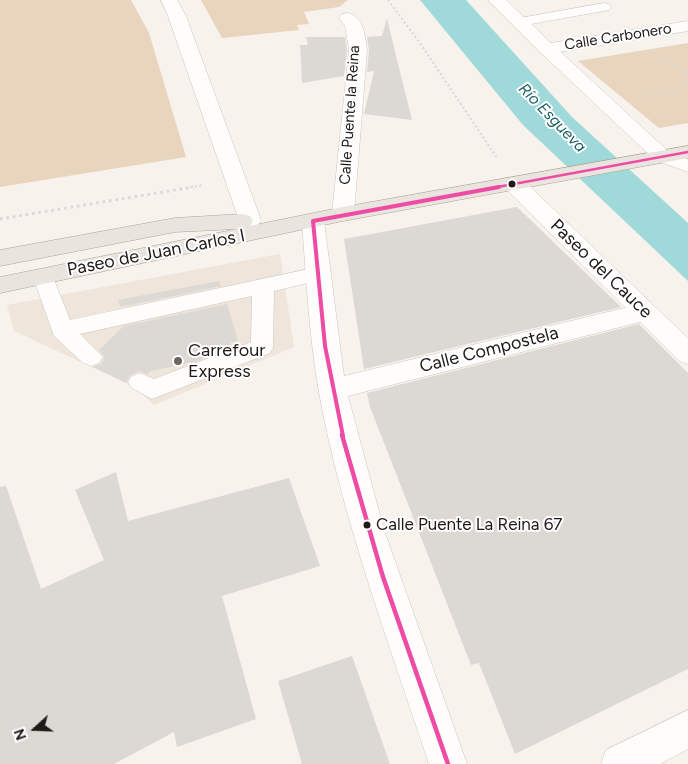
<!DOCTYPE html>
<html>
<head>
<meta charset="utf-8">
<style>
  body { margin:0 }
  #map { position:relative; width:688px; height:764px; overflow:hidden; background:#f7f2ec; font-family:Figtree,sans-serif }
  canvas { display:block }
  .north { position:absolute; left:10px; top:704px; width:50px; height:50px; -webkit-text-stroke:4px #fff; paint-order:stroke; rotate:250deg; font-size:14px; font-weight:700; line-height:20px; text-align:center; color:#1e1a17 }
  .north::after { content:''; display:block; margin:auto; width:18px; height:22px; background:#1e1a17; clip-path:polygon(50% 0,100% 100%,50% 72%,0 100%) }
</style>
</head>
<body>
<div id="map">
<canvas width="688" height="764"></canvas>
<div class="north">N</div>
</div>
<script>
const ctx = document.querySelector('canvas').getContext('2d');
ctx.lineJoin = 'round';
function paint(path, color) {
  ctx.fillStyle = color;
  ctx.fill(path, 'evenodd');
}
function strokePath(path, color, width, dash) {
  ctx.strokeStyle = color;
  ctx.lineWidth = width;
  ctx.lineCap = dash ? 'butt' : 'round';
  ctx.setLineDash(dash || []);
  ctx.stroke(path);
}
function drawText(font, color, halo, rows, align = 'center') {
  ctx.font = font + ' Figtree,sans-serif';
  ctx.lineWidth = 4;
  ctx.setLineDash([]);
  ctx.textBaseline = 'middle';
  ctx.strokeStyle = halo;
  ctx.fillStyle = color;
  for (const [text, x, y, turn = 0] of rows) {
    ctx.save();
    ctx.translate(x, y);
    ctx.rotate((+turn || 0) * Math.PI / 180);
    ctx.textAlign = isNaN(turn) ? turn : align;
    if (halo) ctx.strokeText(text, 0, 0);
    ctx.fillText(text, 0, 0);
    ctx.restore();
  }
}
const built = new Path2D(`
  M 280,254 L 294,347 L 154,405 L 135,387 L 14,331 L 7,305 Z`);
const green = new Path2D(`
  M 0,0 L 131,0 L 149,33 L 186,157 L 0,187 Z
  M 201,0 L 348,0 L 339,7 L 304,12 L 309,24 L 297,25 L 299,30 L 222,38 Z
  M 688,43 L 688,123 L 659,128 L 578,61 Z`);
const water = new Path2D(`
  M 420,0 L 466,0 L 572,117 L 688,223 L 688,281 L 523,125 Z`);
const building = new Path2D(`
  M 387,18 L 396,56 L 412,120 L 364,114 L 374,71 L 367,72 L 369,50 L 367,37 L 382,36 Z
  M 306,37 L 345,37 L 347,50 L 344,76 L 302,83 L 300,45 L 308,45 Z
  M 517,207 L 621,307 L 364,369 L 344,239 Z
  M 219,281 L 221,286 L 121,307 L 118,300 Z
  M 227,304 L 238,341 L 230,343 L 232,347 L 197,361 L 151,371 L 147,374 L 139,371 L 130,375 L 126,383 L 93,367 L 101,364 L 105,358 L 99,350 L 124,326 Z
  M 639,324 L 688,373 L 688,669 L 515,754 L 479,663 L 471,665 L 370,407 L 367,393 Z
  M 116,472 L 128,521 L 289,478 L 320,566 L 222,596 L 256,719 L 177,747 L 174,732 L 114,764 L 0,764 L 0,487 L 6,486 L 41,589 L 104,560 L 75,490 Z
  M 352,656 L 390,764 L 302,764 L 278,681 Z`);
const pathFar1 = new Path2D(`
  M 388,0 L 422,46 L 497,158
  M 661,59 L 685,71
  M 688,69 L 684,73 L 688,82
  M 643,97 L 688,87
  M 186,188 L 204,185`);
const path = new Path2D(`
  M 0,219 L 193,187`);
const service = new Path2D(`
  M 604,3 L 609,4 L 611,7 L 609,10 L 520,26 L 513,22 L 520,18 Z
  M 318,267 L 325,269 L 329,274 L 325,279 L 274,291 L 273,347 L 270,353 L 152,399 L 132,388 L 128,382 L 132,376 L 140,373 L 154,379 L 251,342 L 252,296 L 80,334 L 103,357 L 99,363 L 91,366 L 83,363 L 54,336 L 33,277 L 37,272 L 44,270 L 51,272 L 70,320 Z`);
const pedestrian = new Path2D(`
  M 547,44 L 553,45 L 669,152 L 688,159 L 688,172 L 655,160 L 541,53 L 538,49 L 541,45 Z
  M 514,177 L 522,179 L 654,306 L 658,312 L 654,318 L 645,321 L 636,318 L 506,189 L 503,184 L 506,179 Z`);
const minor = new Path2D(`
  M 161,0 L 177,0 L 186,16 L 261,220 L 258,225 L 250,227 L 242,225 L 239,220 L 168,16 Z
  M 488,0 L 506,0 L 551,43 L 688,21 L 688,31 L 547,54 L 541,53 Z
  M 348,13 C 364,17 365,36 367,50 L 354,214 L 351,219 L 343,221 L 335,219 L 332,214 L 349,50 L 345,26 L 339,18 L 342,14 Z
  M 313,214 L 321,216 L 324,221 L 344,376 L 645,303 L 654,306 L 688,338 L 688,364 L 679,361 L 640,322 L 348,396 L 384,530 L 467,764 L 429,764 C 388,640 341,516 318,387 C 309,332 306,276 302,221 L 305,216 Z
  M 688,710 L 688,749 L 660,764 L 601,764 L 606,750 Z`);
const primary = new Path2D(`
  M 688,146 L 688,158 L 343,221 L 0,293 L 0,277 L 237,229 L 175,232 L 0,266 L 0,250 L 175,218 L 242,214 L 250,216 L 253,221 L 250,226 L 343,207 Z`);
const bus1Far2 = new Path2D(`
  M 492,188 L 688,152`);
const bus1Far1 = new Path2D(`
  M 313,221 L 325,346 L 343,436
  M 313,221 L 499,187`);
const bus1 = new Path2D(`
  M 342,435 L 383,577 L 448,764`);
const markers = [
  [512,184,4.5,"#1e1a17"],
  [178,361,5,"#6a6662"],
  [367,525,4.5,"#1e1a17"]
];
const farStreetnames = [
  ["Calle Carbonero",618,37,-9],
  ["Calle Puente la Reina",350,115,-86]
];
const farWaternames = [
  ["Río Esgueva",552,118,46]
];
const busNames = [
  ["Calle Puente La Reina 67",376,525]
];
const streetNames = [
  ["Paseo de Juan Carlos I",156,253,-11],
  ["Paseo del Cauce",601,269,44],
  ["Calle Compostela",489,350,-14]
];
const poiNames = [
  ["Carrefour",188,351],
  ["Express",188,372]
];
paint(built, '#efe5da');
paint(green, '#e9d4be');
paint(water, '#9fd9da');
paint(building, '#dcd8d4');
strokePath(service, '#c9c5c2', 1);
strokePath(pedestrian, '#c9c5c2', 1);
strokePath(minor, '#c9c5c2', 1);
strokePath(primary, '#aca195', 1);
strokePath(pathFar1, '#d9d8d7', 2, [2, 2.5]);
strokePath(path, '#d9d8d7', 3, [2.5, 4]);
paint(service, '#fefdfc');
paint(pedestrian, '#fefdfc');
paint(minor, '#fefdfc');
paint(primary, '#e9e4de');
strokePath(bus1Far2, '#ee4ba4', 2.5);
strokePath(bus1Far1, '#ee4ba4', 4);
strokePath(bus1, '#ee4ba4', 4.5);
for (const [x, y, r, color] of markers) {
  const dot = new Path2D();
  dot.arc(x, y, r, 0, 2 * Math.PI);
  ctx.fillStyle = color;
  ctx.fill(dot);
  strokePath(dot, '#fff', 2);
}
drawText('15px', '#1e1a17', '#fff', farStreetnames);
drawText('italic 16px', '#175e63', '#fff', farWaternames);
drawText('17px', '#1e1a17', '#fff', busNames, 'left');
drawText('18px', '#1e1a17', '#fff', streetNames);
drawText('18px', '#1e1a17', '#fff', poiNames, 'left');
</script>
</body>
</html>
